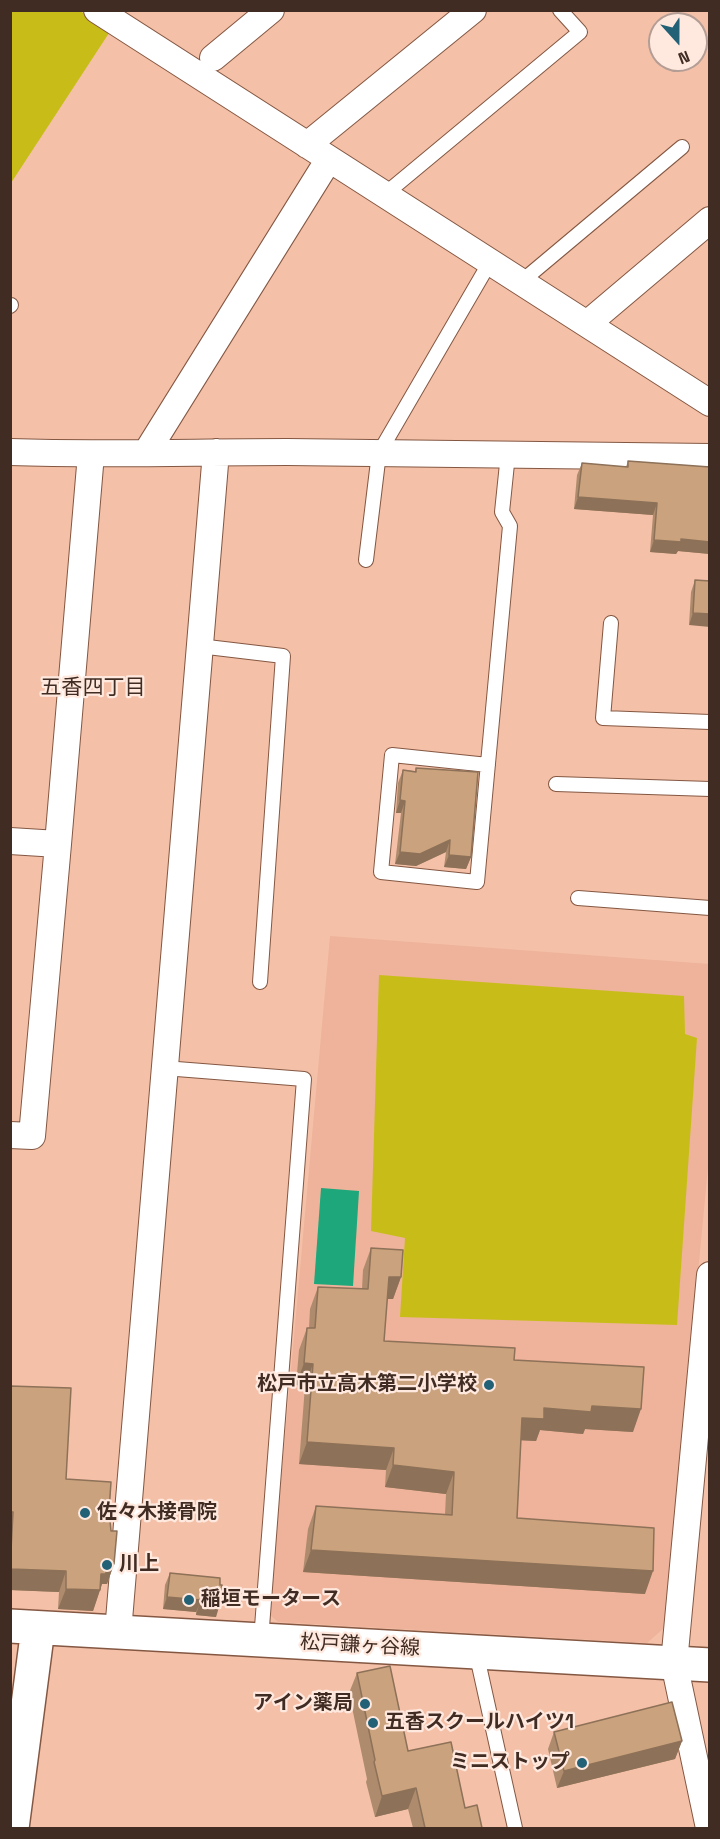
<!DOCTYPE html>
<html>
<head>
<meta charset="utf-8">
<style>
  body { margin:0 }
  #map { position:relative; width:720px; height:1839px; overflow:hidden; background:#f4c0a8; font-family:"Space Grotesk",sans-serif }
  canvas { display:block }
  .frame { position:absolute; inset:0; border:12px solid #412c23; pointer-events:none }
  .north { position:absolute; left:648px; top:12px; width:60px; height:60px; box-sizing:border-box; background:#ffe9df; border:2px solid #b39d94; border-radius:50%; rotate:159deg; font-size:16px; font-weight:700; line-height:24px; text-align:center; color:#412c23 }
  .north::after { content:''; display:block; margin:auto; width:21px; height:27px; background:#236177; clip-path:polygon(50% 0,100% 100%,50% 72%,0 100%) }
</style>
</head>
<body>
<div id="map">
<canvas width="720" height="1839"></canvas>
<div class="frame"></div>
<div class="north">N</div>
</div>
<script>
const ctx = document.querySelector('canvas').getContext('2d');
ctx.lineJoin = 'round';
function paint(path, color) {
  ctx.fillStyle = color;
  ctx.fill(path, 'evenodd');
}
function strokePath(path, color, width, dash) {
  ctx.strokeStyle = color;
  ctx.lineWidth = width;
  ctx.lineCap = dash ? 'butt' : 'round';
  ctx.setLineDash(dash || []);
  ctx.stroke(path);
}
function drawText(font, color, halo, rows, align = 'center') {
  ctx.font = font + ' "Space Grotesk","Noto Sans JP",sans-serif';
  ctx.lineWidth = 4.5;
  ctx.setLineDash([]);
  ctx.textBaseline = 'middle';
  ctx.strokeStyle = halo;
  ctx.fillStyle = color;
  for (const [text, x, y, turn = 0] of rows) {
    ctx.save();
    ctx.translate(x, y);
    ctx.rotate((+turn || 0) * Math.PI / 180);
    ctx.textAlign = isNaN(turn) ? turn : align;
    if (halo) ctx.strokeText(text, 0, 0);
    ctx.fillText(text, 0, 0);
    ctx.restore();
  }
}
const built = new Path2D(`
  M 330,936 L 709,964 L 709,1157 L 664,1628 L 647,1643 L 278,1622 L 269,1614 Z`);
const green = new Path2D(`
  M 11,11 L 80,11 L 111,30 L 11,183 Z
  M 379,975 L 684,996 L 685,1034 L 697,1038 L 677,1325 L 400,1317 L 405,1238 L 371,1231 Z`);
const water = new Path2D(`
  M 321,1188 L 359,1191 L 353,1286 L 314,1284 Z`);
const lane = new Path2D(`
  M 384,195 L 580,32 L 560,10
  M 521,282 L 682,147
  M 10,306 L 11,305
  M 366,560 L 379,453 L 490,262
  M 611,623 L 603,718 L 710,722
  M 199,646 L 283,656 L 260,982
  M 488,765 L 392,755 L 381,872 L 477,882 L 510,526 L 502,512 L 508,454
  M 556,784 L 710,789
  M 578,898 L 710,908
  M 164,1068 L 304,1079 L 261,1640
  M 476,1652 L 515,1828`);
const street = new Path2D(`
  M 97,10 L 710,403
  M 213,58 L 271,10
  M 307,145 L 473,10
  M 587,324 L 710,220
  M 10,452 C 103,455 195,452 287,452 C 428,453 569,455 710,457
  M 146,453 L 329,159
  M 10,841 L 58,844
  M 10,1135 L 32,1136 L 58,844 L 91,454
  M 118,1632 L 216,452
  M 709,1828 L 674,1663 L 710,1275`);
const secondary = new Path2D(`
  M 10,1626 L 710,1665
  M 12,1828 L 38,1628`);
const wall = new Path2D(`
  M 628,461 L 710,467 L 710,554 L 678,551 L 676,554 L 650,552 L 653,515 L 574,509 L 577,475 L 582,463 L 626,467 Z
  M 695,580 L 710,581 L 689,625 L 691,592 Z
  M 416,768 L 471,857 L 466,869 L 444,867 L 446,852 L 416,866 L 395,864 L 401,813 L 396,813 L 398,783 L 403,770 L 415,771 Z
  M 371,1248 L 401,1277 L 393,1299 L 387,1299 L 384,1341 L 514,1360 L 633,1432 L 585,1429 L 583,1434 L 540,1430 L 536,1441 L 521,1440 L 517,1518 L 645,1594 L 303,1572 L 308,1529 L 316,1506 L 445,1515 L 446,1494 L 385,1487 L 386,1470 L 299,1464 L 305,1386 L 296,1385 L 299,1350 L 307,1328 L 309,1328 L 310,1309 L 318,1287 L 362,1289 L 363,1270 Z
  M 10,1386 L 66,1479 L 109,1511 L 114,1564 L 107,1584 L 102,1584 L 93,1611 L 58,1609 L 59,1592 L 10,1590 Z
  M 170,1573 L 220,1578 L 216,1617 L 196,1615 L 196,1612 L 163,1609 L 165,1585 Z
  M 357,1673 L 408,1751 L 465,1808 L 482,1828 L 413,1828 L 408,1809 L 375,1817 L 366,1782 L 367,1779 L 349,1693 Z
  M 554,1732 L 682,1741 L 675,1759 L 557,1788 L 548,1749 Z`);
const shadedWall = new Path2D(`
  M 578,497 L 657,503 L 653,515 L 574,509 Z
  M 681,539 L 710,542 L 710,554 L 678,551 L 676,554 L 650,552 L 654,540 Z
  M 693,613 L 710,614 L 710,627 L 689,625 Z
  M 400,800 L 405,801 L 401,813 L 396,813 Z
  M 450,840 L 446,852 L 416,866 L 395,864 L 400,852 Z
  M 449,855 L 471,857 L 466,869 L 444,867 Z
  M 389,1277 L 401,1277 L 393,1299 L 381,1299 Z
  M 304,1363 L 313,1364 L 305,1386 L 296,1385 Z
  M 592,1406 L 641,1409 L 633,1432 L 585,1429 L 583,1434 L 540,1430 L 536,1441 L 514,1440 L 522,1418 L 544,1408 Z
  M 307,1442 L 394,1448 L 386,1470 L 299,1464 Z
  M 393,1465 L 454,1472 L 446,1494 L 385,1487 Z
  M 311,1550 L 653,1571 L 645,1594 L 303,1572 Z
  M 106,1564 L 114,1564 L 107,1584 L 102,1584 L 93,1611 L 58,1609 L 66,1589 L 101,1574 Z
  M 10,1569 L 66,1571 L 59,1592 L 10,1590 Z
  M 167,1597 L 201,1600 L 196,1612 L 163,1609 Z
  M 200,1602 L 220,1604 L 216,1617 L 196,1615 Z
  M 682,1741 L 675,1759 L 557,1788 L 564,1771 Z
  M 416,1788 L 408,1809 L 375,1817 L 382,1796 Z`);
const building = new Path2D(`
  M 628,461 L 710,467 L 710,542 L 681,539 L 681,542 L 654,540 L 657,503 L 578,497 L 582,463 L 628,467 Z
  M 695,580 L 710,581 L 710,614 L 693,613 Z
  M 416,768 L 478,772 L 471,857 L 449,855 L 450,840 L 420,854 L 400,852 L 405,801 L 400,800 L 403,770 L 416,772 Z
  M 371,1248 L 403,1250 L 401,1277 L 389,1277 L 384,1341 L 515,1348 L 514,1360 L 644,1367 L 641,1409 L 592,1406 L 591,1412 L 544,1408 L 544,1419 L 522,1418 L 517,1518 L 654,1528 L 653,1571 L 311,1550 L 316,1506 L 452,1515 L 454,1472 L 393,1465 L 394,1448 L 307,1442 L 313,1364 L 304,1363 L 307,1328 L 315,1328 L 318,1287 L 368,1289 Z
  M 10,1386 L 71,1388 L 66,1479 L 111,1482 L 109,1511 L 111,1531 L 117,1531 L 114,1564 L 106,1564 L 106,1574 L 101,1574 L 100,1590 L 66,1589 L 66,1571 L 10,1569 L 13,1512 L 10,1512 Z
  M 170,1573 L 220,1578 L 220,1585 L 222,1585 L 220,1604 L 200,1602 L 201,1600 L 167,1597 Z
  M 390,1666 L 408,1751 L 451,1742 L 465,1808 L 477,1805 L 482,1828 L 425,1828 L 416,1788 L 382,1796 L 374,1762 L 375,1760 L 357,1673 Z
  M 672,1702 L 682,1741 L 564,1771 L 554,1732 Z`);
const markers = [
  [489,1385,6,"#236177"],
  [85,1513,6,"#236177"],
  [107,1565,6,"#236177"],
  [189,1600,6,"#236177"],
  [365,1704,6,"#236177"],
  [373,1723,6,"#236177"],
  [582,1763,6,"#236177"]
];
const poiNames = [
  ["松戸市立高木第二小学校",477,1385,"right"],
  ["佐々木接骨院",97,1513],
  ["川上",119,1565],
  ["稲垣モータース",201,1600],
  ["アイン薬局",353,1704,"right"],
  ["五香スクールハイツ1",385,1723],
  ["ミニストップ",570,1763,"right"]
];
const streetNames = [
  ["松戸鎌ヶ谷線",360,1646,3]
];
const neighbourhoodNames = [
  ["五香四丁目",93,688]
];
paint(built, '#eeb39a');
paint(green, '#c8bd18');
paint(water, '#1da77b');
strokePath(lane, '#845742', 16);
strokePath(street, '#845742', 28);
strokePath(secondary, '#845742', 36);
strokePath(lane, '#fff', 14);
strokePath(street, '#fff', 26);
strokePath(secondary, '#fff', 33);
paint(wall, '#ae8b6c');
paint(shadedWall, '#8d7158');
paint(building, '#caa27d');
strokePath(building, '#8d7158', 1.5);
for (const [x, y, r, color] of markers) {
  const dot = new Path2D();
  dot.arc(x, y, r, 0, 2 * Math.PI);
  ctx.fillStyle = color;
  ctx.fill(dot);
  strokePath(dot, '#ffe9df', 2);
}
drawText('bold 20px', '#412c23', '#ffe9df', poiNames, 'left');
drawText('20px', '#412c23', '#ffe9df', streetNames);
drawText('21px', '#412c23', '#ffe9df', neighbourhoodNames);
</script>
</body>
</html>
